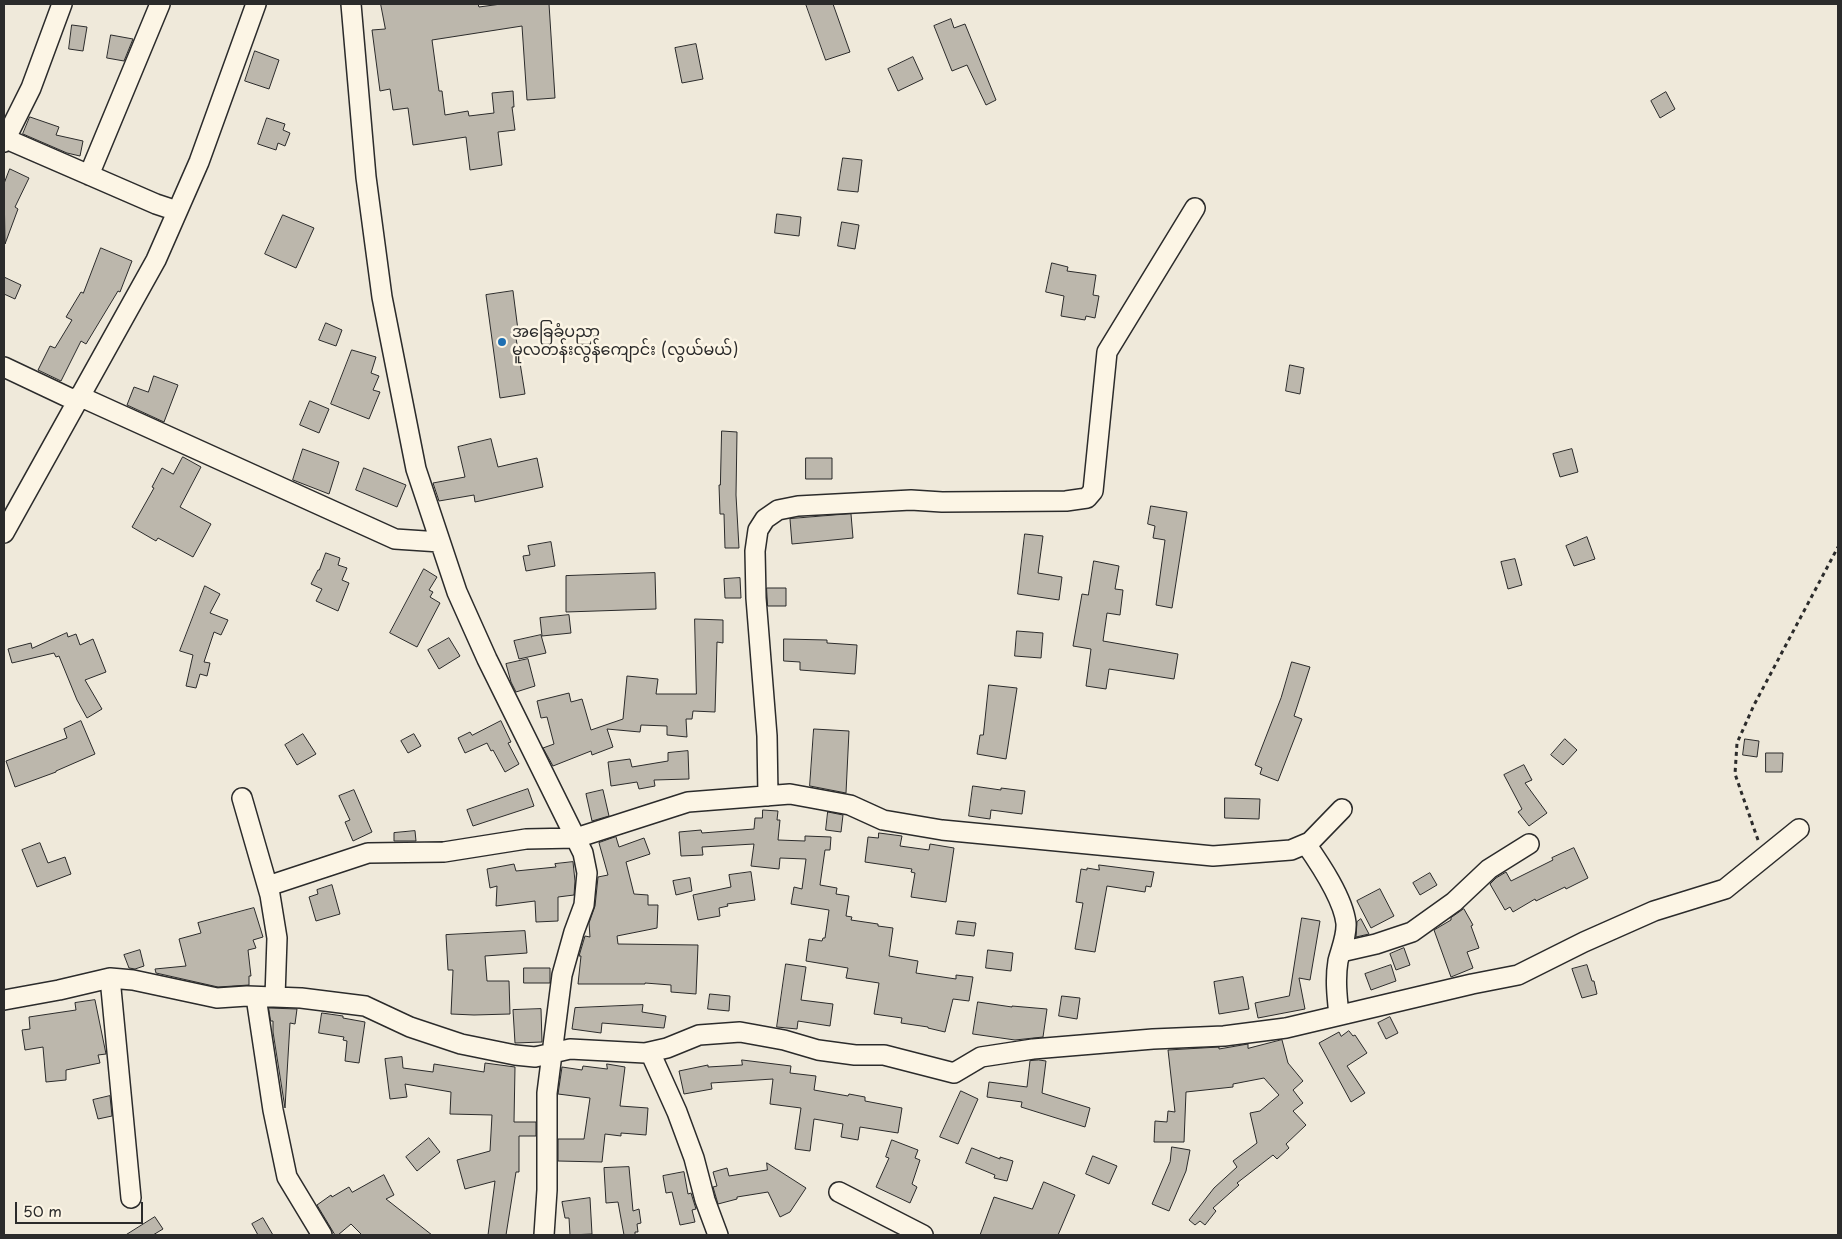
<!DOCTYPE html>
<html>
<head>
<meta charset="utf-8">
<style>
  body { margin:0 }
  #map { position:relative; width:1842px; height:1239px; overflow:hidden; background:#efe9da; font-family:"Playpen Sans",sans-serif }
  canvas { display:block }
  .frame { position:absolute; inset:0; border:5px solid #2b2b2b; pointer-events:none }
  .scale { position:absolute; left:15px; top:1202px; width:128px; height:22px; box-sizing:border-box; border:2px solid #2b2b2b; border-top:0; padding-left:6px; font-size:15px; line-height:18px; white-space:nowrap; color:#2b2b2b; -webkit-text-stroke:4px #fcf5e5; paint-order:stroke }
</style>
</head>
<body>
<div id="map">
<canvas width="1842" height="1239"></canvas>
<div class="frame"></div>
<div class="scale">50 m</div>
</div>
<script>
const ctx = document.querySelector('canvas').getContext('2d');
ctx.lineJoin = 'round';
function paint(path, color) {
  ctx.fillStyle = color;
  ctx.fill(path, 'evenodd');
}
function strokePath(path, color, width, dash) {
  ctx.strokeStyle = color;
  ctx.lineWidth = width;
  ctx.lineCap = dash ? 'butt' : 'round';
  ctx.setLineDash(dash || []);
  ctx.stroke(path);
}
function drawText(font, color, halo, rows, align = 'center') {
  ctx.font = font + ' "Playpen Sans","Noto Sans Myanmar",sans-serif';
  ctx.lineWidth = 5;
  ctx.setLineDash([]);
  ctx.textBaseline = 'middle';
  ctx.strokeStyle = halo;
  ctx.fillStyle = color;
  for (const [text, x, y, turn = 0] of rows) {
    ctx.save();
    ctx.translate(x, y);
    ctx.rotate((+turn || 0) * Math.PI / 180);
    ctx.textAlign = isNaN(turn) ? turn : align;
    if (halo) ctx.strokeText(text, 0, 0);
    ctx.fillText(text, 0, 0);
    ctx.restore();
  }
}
const building = new Path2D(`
  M 381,4 L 478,4 L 479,7 L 501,4 L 549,4 L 555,98 L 527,100 L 522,26 L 432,40 L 439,91 L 442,91 L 445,115 L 468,111 L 469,116 L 494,113 L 492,93 L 513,91 L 514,107 L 512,107 L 515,130 L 498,132 L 502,165 L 470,170 L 466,137 L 413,145 L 408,108 L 393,110 L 390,89 L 380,91 L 372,30 L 385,29 Z
  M 806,4 L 833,4 L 850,52 L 826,60 Z
  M 951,19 L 954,28 L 965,24 L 996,100 L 986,105 L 967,65 L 952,71 L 934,26 Z
  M 72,25 L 87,27 L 83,51 L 69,49 Z
  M 111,35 L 133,39 L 124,61 L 107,58 Z
  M 696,44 L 703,79 L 682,83 L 675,48 Z
  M 255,51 L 279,60 L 269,89 L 245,81 Z
  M 913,57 L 923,79 L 898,91 L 888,69 Z
  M 1666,92 L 1675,109 L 1660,118 L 1651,101 Z
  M 30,117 L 59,127 L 56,135 L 83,141 L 80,156 L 67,153 L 23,134 Z
  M 267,118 L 285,124 L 283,130 L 290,133 L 285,146 L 278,143 L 276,150 L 258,144 Z
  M 843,158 L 862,160 L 858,192 L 838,190 Z
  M 10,169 L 29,178 L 15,207 L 18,209 L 5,244 L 4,184 Z
  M 777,214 L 801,217 L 799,236 L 775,233 Z
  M 283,215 L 314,228 L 296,268 L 265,254 Z
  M 842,222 L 859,225 L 855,249 L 838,246 Z
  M 101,248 L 132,261 L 120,292 L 118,291 L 86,344 L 81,341 L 61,381 L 38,370 L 50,346 L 55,348 L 72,320 L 66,317 L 81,292 L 83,293 Z
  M 1052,263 L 1068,267 L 1067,271 L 1096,275 L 1093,295 L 1099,296 L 1095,318 L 1086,316 L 1085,320 L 1061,316 L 1064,296 L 1046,292 Z
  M 4,277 L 21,285 L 15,299 L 4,294 Z
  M 513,291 L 519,338 L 516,338 L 525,394 L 500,398 L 486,295 Z
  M 326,323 L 342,330 L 336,346 L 319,340 Z
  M 352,350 L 376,357 L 371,373 L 379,376 L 373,390 L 380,392 L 369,419 L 331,404 Z
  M 1290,365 L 1304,368 L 1300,394 L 1286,391 Z
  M 154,376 L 178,385 L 164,422 L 127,405 L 134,387 L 148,392 Z
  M 310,401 L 329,409 L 319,433 L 300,425 Z
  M 722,431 L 737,432 L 736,495 L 739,548 L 725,548 L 724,514 L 720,514 L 719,485 L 720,485 Z
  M 491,439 L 498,467 L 537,458 L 543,487 L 475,502 L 474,495 L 439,501 L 433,483 L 465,477 L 458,447 Z
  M 303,449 L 339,462 L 329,494 L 293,480 Z
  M 1572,449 L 1578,472 L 1560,477 L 1553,454 Z
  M 183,457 L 201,467 L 180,507 L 211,524 L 193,557 L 158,538 L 156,541 L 132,527 L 154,488 L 152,487 L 162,468 L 173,474 Z
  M 806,458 L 832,458 L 832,479 L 806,479 Z
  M 364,468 L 406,485 L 397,507 L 356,490 Z
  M 1151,506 L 1187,512 L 1172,608 L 1156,605 L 1165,540 L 1153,538 L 1155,526 L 1148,524 Z
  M 851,514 L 853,538 L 792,544 L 790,519 Z
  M 1025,534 L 1043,536 L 1038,573 L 1062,577 L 1059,600 L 1018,594 Z
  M 1587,537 L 1595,559 L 1574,566 L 1566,546 Z
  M 551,542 L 555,566 L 526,571 L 523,556 L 530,555 L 528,546 Z
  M 326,553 L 340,558 L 338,565 L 347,568 L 342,580 L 349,583 L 338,611 L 316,601 L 322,589 L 311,584 L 318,570 L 319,570 Z
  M 1515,559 L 1522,585 L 1508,589 L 1501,562 Z
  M 1094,561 L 1119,566 L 1115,589 L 1123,590 L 1120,615 L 1107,613 L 1103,641 L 1178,654 L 1174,679 L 1109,669 L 1106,689 L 1086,686 L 1091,649 L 1073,646 L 1082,594 L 1088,595 Z
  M 424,569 L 437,577 L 429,590 L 433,592 L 430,597 L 440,603 L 417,647 L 390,633 Z
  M 655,573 L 656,609 L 566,612 L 566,576 Z
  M 740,578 L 741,598 L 725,598 L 724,579 Z
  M 205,586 L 220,594 L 210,613 L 228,620 L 221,635 L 214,632 L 204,662 L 210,663 L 207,676 L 200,674 L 196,688 L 186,686 L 193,655 L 180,651 Z
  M 767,588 L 786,588 L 786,606 L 768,606 Z
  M 569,615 L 571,633 L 542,636 L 540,618 Z
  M 695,619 L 723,620 L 723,643 L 717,642 L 715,712 L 693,711 L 692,719 L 686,719 L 687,737 L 667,735 L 667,726 L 641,725 L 640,732 L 607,729 L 613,747 L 592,755 L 591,751 L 553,766 L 543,748 L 554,744 L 547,717 L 541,718 L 537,701 L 569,693 L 571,702 L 582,699 L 591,730 L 623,719 L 627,676 L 658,679 L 656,694 L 696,694 Z
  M 1017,631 L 1043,633 L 1041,658 L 1015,656 Z
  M 67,633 L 68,637 L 76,634 L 80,645 L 93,639 L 106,672 L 85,680 L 102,709 L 87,718 L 77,700 L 59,656 L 56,657 L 54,653 L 12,663 L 8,649 L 31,643 L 32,648 Z
  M 541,635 L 546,653 L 519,659 L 514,641 Z
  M 449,638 L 460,656 L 439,669 L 428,650 Z
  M 784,639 L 827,640 L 827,643 L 857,645 L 855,674 L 800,670 L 800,662 L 784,661 Z
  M 528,659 L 535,686 L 516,692 L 511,682 L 506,664 Z
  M 1292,662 L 1310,667 L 1294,716 L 1302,719 L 1278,781 L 1260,774 L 1262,768 L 1255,765 L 1281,698 Z
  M 989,685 L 1017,688 L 1006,759 L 977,754 L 980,735 L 983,735 Z
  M 81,721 L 95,754 L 56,771 L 56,772 L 15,787 L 6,761 L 67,738 L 64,729 Z
  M 501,721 L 511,742 L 508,743 L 519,764 L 505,772 L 493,750 L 491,751 L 487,743 L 465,753 L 458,738 L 470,732 L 472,735 Z
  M 814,729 L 849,731 L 846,793 L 810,786 Z
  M 303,734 L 316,754 L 297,765 L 285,745 Z
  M 414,734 L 421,746 L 408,753 L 401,741 Z
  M 1565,739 L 1577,750 L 1563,765 L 1551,755 Z
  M 1745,739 L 1759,741 L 1757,757 L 1743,755 Z
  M 688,751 L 689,779 L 654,780 L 655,786 L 639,789 L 637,782 L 611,786 L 608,762 L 630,759 L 632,767 L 668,761 L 668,753 Z
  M 1766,753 L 1783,753 L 1782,772 L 1766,772 Z
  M 1524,765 L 1532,780 L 1525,783 L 1547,813 L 1529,826 L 1518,812 L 1522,809 L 1504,775 Z
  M 973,786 L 1001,790 L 1001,788 L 1025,791 L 1022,814 L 991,810 L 990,819 L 969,816 Z
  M 528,789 L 534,806 L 473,826 L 467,810 Z
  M 354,790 L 372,832 L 353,841 L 345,822 L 350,820 L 339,796 Z
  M 603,790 L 609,816 L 592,821 L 586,794 Z
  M 1225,798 L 1260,799 L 1259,819 L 1225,818 Z
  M 763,810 L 778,811 L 777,820 L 780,820 L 778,840 L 805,841 L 805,836 L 831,837 L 830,850 L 825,850 L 820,885 L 837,888 L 836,894 L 849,896 L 846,916 L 852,917 L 851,920 L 878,924 L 878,926 L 893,928 L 889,956 L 918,961 L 916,973 L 956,979 L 956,975 L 973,977 L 969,1001 L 953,999 L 945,1032 L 928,1028 L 928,1027 L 901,1023 L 902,1018 L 874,1014 L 879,983 L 846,978 L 848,968 L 806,961 L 809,939 L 822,941 L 823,938 L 825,938 L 829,910 L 791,904 L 794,887 L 802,889 L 806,859 L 780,858 L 779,869 L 751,866 L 754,844 L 702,847 L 703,855 L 681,856 L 679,832 L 701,830 L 702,833 L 754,829 L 755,818 L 762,818 Z
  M 828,812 L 843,815 L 841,832 L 826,830 Z
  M 415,831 L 416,841 L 394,841 L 394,833 Z
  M 879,833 L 902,836 L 900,846 L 929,850 L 930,844 L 954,848 L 946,902 L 911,897 L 915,873 L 911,872 L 912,869 L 865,862 L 868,837 L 878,838 Z
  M 616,837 L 619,847 L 644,838 L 650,854 L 626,862 L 634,894 L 648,895 L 648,905 L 658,905 L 657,928 L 617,936 L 618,944 L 698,945 L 696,994 L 671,992 L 671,985 L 645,983 L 645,984 L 578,984 L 581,956 L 579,956 L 585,936 L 590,937 L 589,923 L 595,906 L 598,877 L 608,875 L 599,843 Z
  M 40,843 L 48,863 L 65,857 L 71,874 L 37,887 L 22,850 Z
  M 1574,848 L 1588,878 L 1566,889 L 1565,887 L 1536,901 L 1535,899 L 1513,912 L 1510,907 L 1505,910 L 1490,884 L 1496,878 L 1506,872 L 1511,881 L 1553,860 L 1552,858 Z
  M 573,862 L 575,881 L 574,895 L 558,897 L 558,921 L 536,922 L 535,901 L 496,906 L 497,886 L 490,888 L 487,869 L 514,864 L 516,871 L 556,867 L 555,864 Z
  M 1099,865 L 1154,872 L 1151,887 L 1146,886 L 1145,892 L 1107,886 L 1095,952 L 1075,949 L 1083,903 L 1076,902 L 1081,869 L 1087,870 L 1087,868 L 1099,870 Z
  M 751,872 L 755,900 L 727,904 L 728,906 L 719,908 L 720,916 L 698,920 L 693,895 L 731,887 L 729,875 Z
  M 1430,873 L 1437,885 L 1420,895 L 1413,883 Z
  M 690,878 L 692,891 L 676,895 L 673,881 Z
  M 332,885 L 340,914 L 316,921 L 309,897 L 318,894 L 317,890 Z
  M 1380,889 L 1394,916 L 1371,928 L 1357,901 Z
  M 254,908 L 263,937 L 253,940 L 256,948 L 248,950 L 251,976 L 249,976 L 249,985 L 218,987 L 156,973 L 155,969 L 186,966 L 179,939 L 201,933 L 198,923 Z
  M 1464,909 L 1473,925 L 1471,926 L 1479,948 L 1467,952 L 1473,968 L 1451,977 L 1434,930 L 1451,920 L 1451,918 Z
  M 1302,918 L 1320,921 L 1310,980 L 1299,978 L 1305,1009 L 1258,1018 L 1255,1003 L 1289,996 Z
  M 1361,919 L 1369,934 L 1356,937 L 1357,922 Z
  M 958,921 L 976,923 L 974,936 L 956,934 Z
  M 525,931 L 527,953 L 485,956 L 487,981 L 509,981 L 510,1014 L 474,1015 L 451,1014 L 453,970 L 448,970 L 446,935 Z
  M 1404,948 L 1410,965 L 1396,970 L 1390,954 Z
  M 140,950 L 144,966 L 135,969 L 129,968 L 124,955 Z
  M 988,950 L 1013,953 L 1011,971 L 986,968 Z
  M 786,964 L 806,967 L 801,1000 L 833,1004 L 830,1026 L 798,1021 L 797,1029 L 777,1027 Z
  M 1391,965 L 1396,981 L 1371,990 L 1365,974 Z
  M 1587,965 L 1592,981 L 1594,981 L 1597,994 L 1582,998 L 1572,969 Z
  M 524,968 L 550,968 L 550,983 L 524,983 Z
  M 1243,977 L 1249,1009 L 1219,1014 L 1214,982 Z
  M 710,994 L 730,996 L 729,1011 L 708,1009 Z
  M 1062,996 L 1080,998 L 1077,1019 L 1059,1016 Z
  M 95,1000 L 106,1054 L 98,1055 L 100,1063 L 66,1070 L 66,1080 L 46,1082 L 43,1047 L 25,1050 L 22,1030 L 30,1029 L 29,1017 L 76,1010 L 75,1003 Z
  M 978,1002 L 1012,1007 L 1012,1006 L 1047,1009 L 1043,1037 L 1015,1040 L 973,1034 Z
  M 643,1005 L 642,1012 L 666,1016 L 664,1028 L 602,1023 L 601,1033 L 572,1029 L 575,1008 Z
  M 269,1008 L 297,1009 L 295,1024 L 290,1023 L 285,1108 L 273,1032 L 273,1021 L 271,1021 Z
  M 541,1009 L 542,1042 L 515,1043 L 513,1010 Z
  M 322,1013 L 343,1016 L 343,1018 L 365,1022 L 359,1063 L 345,1061 L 347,1041 L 343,1040 L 344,1037 L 319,1033 Z
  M 1390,1017 L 1398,1033 L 1386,1039 L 1378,1023 Z
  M 1349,1031 L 1353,1036 L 1355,1035 L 1367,1053 L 1347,1066 L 1365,1093 L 1351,1102 L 1319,1043 L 1339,1032 L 1341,1036 Z
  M 1282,1040 L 1288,1063 L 1303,1081 L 1293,1090 L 1303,1103 L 1293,1111 L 1306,1125 L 1286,1144 L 1289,1148 L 1277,1159 L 1273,1155 L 1237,1183 L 1239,1185 L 1213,1208 L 1216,1211 L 1205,1225 L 1200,1221 L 1195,1225 L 1189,1220 L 1214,1188 L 1237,1167 L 1233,1161 L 1257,1143 L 1250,1113 L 1260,1111 L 1279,1095 L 1264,1078 L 1233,1084 L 1233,1087 L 1186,1092 L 1184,1142 L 1154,1142 L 1155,1121 L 1167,1122 L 1168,1111 L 1175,1112 L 1168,1050 L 1219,1047 L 1219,1049 L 1248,1044 L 1248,1048 Z
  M 402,1057 L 403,1068 L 433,1072 L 434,1064 L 484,1072 L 485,1063 L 515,1067 L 514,1122 L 536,1122 L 536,1136 L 519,1136 L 519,1172 L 516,1172 L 506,1235 L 488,1235 L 495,1181 L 465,1189 L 457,1160 L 490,1151 L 492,1115 L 450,1114 L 451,1092 L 405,1084 L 407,1097 L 390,1099 L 385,1059 Z
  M 742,1060 L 791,1066 L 790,1073 L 816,1076 L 814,1090 L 848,1096 L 849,1094 L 865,1097 L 865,1101 L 902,1108 L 898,1133 L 860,1127 L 858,1140 L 841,1137 L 843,1124 L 814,1119 L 810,1151 L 795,1149 L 801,1108 L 770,1104 L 773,1079 L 711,1083 L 712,1089 L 684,1094 L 679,1071 L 708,1065 L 708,1067 L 742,1065 Z
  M 1039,1060 L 1046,1061 L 1042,1093 L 1090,1108 L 1085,1127 L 1021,1107 L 1022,1102 L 987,1097 L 989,1082 L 1027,1087 L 1030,1061 Z
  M 607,1064 L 625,1067 L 620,1106 L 648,1108 L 646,1135 L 621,1133 L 621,1136 L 605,1134 L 602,1162 L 558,1161 L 558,1139 L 584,1139 L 590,1098 L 558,1094 L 562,1067 L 582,1070 L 583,1066 L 607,1069 Z
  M 961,1091 L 978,1099 L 958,1144 L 940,1137 Z
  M 110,1096 L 112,1116 L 98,1119 L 93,1100 Z
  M 429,1138 L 440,1152 L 417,1171 L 406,1157 Z
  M 892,1140 L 918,1150 L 915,1158 L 920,1160 L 912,1184 L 917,1187 L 910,1203 L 876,1187 L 889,1158 L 886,1157 Z
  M 1172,1147 L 1190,1150 L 1186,1171 L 1169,1211 L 1152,1204 L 1170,1162 Z
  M 972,1148 L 1000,1159 L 1000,1157 L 1013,1161 L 1007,1181 L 994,1178 L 995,1175 L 966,1163 Z
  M 1093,1156 L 1117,1166 L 1109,1184 L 1086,1174 Z
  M 767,1163 L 806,1188 L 790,1212 L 780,1217 L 768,1192 L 737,1197 L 737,1199 L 718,1204 L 713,1187 L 717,1186 L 713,1172 L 727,1168 L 729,1176 L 767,1170 Z
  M 629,1167 L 633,1211 L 639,1209 L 641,1223 L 637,1224 L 638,1232 L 635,1232 L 635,1235 L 624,1235 L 618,1202 L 606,1203 L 604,1168 Z
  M 684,1172 L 688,1194 L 691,1193 L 696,1209 L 692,1210 L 695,1222 L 680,1225 L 672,1192 L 666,1193 L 663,1176 Z
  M 384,1175 L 394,1195 L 386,1199 L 432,1235 L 362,1235 L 351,1224 L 338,1235 L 335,1235 L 317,1205 L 331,1195 L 332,1197 L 349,1187 L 352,1192 Z
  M 1044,1182 L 1075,1195 L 1058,1235 L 980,1235 L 994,1197 L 1032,1209 Z
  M 590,1198 L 592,1234 L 570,1235 L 569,1218 L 565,1218 L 562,1202 Z
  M 155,1217 L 163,1229 L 153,1235 L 126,1235 Z
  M 263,1218 L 273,1235 L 258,1235 L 252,1224 Z`);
const path = new Path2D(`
  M 1758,840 L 1735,774 L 1737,743 L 1754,705 L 1838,547`);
const minor = new Path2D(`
  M 351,4 L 366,177 L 382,297 L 416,469 L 457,592 L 487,659 L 583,853 L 587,873 L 584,905 L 574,932 L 562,975 L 547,1093 L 547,1190 L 544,1235
  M 4,138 L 156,204 L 177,211
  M 4,142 L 31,88 L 62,4
  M 89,175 L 160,4
  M 4,367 L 76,401
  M 79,396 L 395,539 L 440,542
  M 4,533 L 156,260 L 199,162 L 256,4
  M 768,796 L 767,736 L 756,598 L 755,551 L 758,530 L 765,519 L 778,510 L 798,506 L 911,500 L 942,502 L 1066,501 L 1087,498 L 1093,491 L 1107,352 L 1195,208
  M 242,798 L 270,895 L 277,938 L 275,997
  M 1306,844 C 1320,864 1343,898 1346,923 C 1347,936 1341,949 1338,961 C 1335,979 1337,997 1339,1015
  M 268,886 L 368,853 L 444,852 L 526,839 L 576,838 L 688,802 L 790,794 L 850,805 L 883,820 L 942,830 L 1213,856 L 1291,850 L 1310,842 L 1342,809
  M 1341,952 L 1376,944 L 1412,932 L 1454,902 L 1489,869 L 1529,844
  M 110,978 L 131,1198
  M 256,997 L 273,1110 L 287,1177 L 322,1235
  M 4,1000 L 59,990 L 110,978 L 133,980 L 217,998 L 247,996 L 301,998 L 365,1006 L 410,1027 L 461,1044 L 515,1055 L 535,1057 L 570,1049 L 645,1053 L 667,1048 L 699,1035 L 740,1032 L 784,1040 L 818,1050 L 855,1055 L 884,1055 L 954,1073 L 981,1057 L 1033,1049 L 1153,1039 L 1224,1036 L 1286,1028 L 1472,984 L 1518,975 L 1584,942 L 1654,911 L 1725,889 L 1799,829
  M 650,1052 L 677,1112 L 694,1158 L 705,1200 L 718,1235
  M 839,1192 L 923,1235`);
const markers = [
  [502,342,5,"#1f6fb2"]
];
const poiNames = [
  ["အခြေခံပညာ",512,333],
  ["မူလတန်းလွန်ကျောင်း (လွယ်မယ်)",512,351]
];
paint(building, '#bcb7ac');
strokePath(building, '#2b2b2b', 1);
strokePath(minor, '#2b2b2b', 22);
strokePath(path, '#2b2b2b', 3, [4, 4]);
strokePath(minor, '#fcf5e5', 19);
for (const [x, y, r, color] of markers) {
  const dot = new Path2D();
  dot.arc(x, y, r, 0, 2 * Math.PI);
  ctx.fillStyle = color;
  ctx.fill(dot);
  strokePath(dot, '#fcf5e5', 2);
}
drawText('16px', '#2b2b2b', '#fcf5e5', poiNames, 'left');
</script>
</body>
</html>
